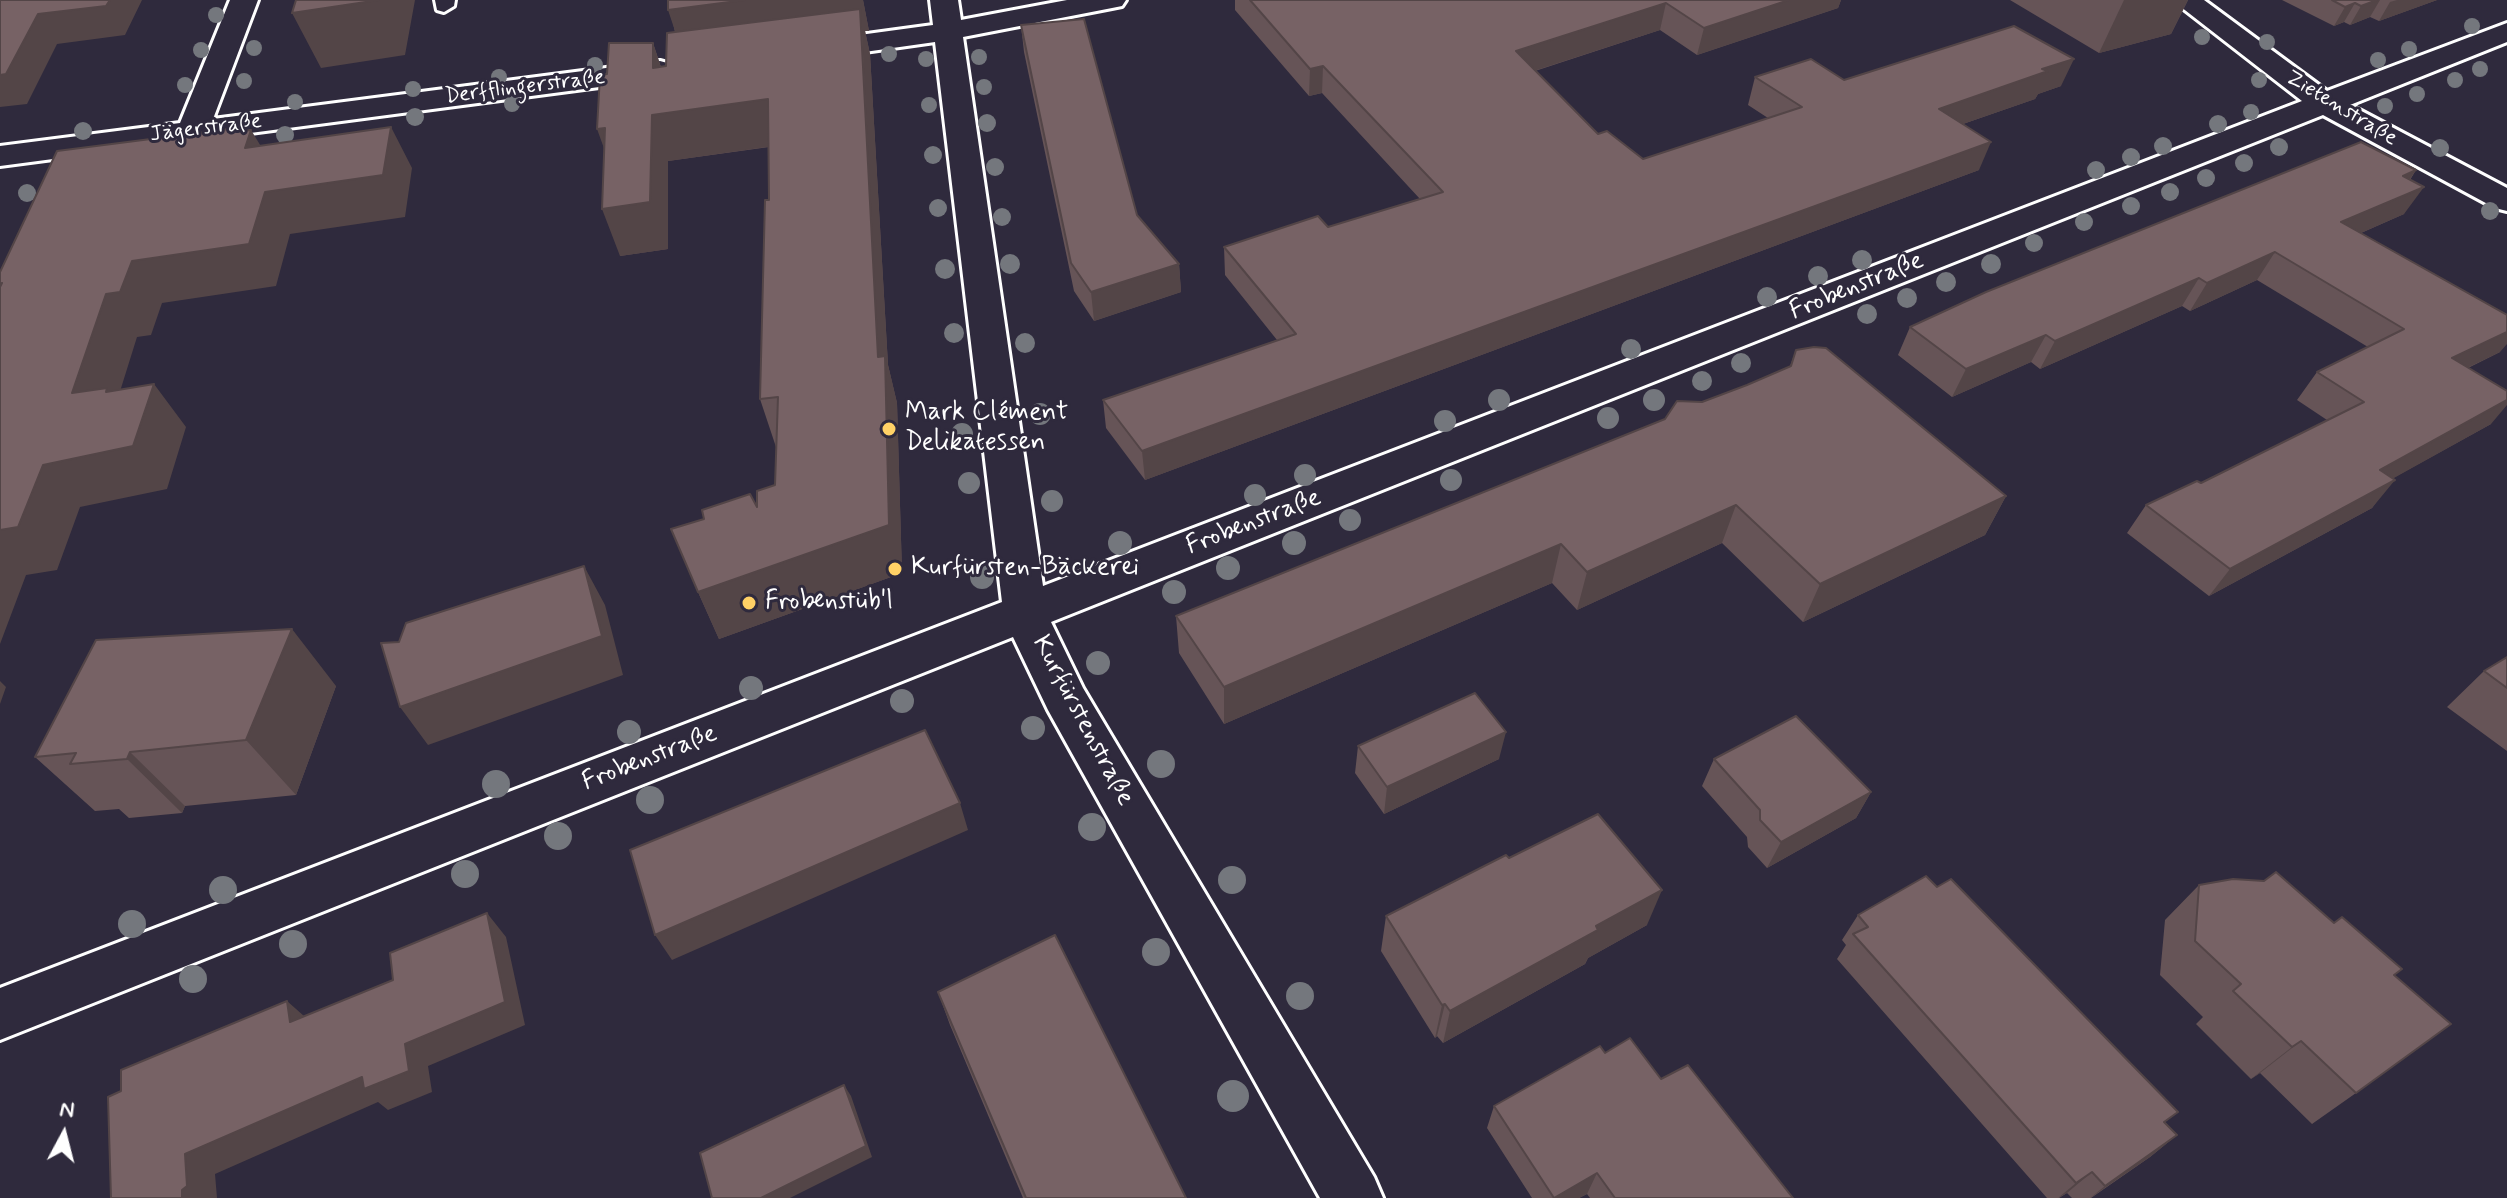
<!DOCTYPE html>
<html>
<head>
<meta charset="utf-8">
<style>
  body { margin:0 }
  #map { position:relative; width:2507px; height:1198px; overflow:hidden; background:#2f2a3d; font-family:Mynerve,sans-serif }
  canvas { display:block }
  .north { position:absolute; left:24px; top:1094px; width:80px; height:80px; -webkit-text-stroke:6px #2f2a3d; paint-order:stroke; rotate:7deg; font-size:22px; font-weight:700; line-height:32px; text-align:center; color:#fff }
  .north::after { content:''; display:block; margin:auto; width:28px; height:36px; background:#fff; clip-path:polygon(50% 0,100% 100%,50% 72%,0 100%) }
</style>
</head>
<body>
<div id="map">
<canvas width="2507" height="1198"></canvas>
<div class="north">N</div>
</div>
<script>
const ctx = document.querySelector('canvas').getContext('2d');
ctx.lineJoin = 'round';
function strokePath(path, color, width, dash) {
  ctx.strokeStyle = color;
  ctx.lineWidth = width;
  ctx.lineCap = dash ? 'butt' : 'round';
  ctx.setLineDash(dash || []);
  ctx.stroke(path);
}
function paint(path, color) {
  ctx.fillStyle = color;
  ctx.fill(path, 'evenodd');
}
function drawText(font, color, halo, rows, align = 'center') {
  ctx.font = font + ' Mynerve,sans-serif';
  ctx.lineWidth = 6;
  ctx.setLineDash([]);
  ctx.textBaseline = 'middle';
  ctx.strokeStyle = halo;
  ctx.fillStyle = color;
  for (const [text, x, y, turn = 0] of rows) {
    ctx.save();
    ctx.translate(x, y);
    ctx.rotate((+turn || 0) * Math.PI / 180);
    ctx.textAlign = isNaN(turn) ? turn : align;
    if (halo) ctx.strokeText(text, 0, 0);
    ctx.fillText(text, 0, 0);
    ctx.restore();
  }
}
const service = new Path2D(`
  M 435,0 L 455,0 L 454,6 L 444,12 L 437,10 Z`);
const minor = new Path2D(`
  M 230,0 L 258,0 L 213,119 L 660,61 L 671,64 L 675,70 L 671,76 L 660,79 L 0,166 L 0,146 L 180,123 Z
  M 930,0 L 958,0 L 961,20 L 1067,0 L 1126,0 L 1122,6 L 1112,8 L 963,37 L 1043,586 L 2302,101 L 2172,0 L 2204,0 L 2327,91 L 2507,23 L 2507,42 L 2350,105 L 2507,188 L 2507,211 L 2495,208 L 2323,115 L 1051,622 L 1083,688 L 1374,1177 L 1383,1198 L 1320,1198 L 1048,710 L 1013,637 L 0,1040 L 0,988 L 1002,602 L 935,42 L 808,60 L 798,57 L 793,51 L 798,45 L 808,42 L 933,25 Z`);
const trees = [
  [216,15,8],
  [2472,26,8],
  [2202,37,8],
  [2267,42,8],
  [254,48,8],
  [2409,49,8],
  [201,50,8],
  [889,54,8],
  [979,57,8],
  [926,59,8],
  [2378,60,8],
  [595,65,8],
  [2480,69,8],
  [499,77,8],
  [2259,80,8],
  [2455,80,8],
  [244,81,8],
  [185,85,8],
  [984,87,8],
  [413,89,8],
  [2417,94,8],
  [295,102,8],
  [512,104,8],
  [929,105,8],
  [2385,106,8],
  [2251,112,8],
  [415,117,9],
  [987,123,9],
  [2218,124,9],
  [83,131,9],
  [285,135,9],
  [2163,146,9],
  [2279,147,9],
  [2440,148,9],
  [933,155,9],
  [2131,157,9],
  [2244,163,9],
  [995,167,9],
  [2096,170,9],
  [2206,178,9],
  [2170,192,9],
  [27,193,9],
  [2131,206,9],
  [938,208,9],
  [2490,211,9],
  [1002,217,9],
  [2084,222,9],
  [2034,243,9],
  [1862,260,10],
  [1010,264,10],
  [1991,264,10],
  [945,269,10],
  [1818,276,10],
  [1946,282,10],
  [1767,297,10],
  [1907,298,10],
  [1867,314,10],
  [954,333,10],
  [1025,343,10],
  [1631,349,10],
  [1741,363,10],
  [1702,381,10],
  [1499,400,11],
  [1654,400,11],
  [1040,414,11],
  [1608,418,11],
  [1445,421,11],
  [962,434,11],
  [1305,475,11],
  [1451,480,11],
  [969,483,11],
  [1255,495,11],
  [1052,501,11],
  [1350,520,11],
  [1120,543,12],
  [1294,543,12],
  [1228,568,12],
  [982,577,12],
  [1174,592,12],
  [1098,663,12],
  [751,688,12],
  [902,701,12],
  [1033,728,12],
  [629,732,12],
  [1161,764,14],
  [496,784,14],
  [650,800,14],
  [1092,827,14],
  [558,836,14],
  [465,874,14],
  [1232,880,14],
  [223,890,14],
  [132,924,14],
  [293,944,14],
  [1156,952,14],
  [193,979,14],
  [1300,996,14],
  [1233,1096,16]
];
const wall = new Path2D(`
  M 668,0 L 863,0 L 869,31 L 865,31 L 870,54 L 888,365 L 897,403 L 902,573 L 719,639 L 698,592 L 757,507 L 775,485 L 776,447 L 760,399 L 769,200 L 769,147 L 668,161 L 668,249 L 620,256 L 607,74 L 653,43 L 661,67 L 666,66 L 675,32 Z
  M 1235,0 L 1841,0 L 1838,8 L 1697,55 L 1660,30 L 1535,71 L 1598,134 L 1643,159 L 1768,118 L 1748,105 L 1755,77 L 2061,86 L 2038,94 L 2035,99 L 1963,124 L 1979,170 L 1145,480 L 1106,428 L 1103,400 L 1277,340 L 1225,275 L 1224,247 L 1328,227 L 1420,199 L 1322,93 L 1309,96 L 1235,10 Z
  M 2010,0 L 2188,0 L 2171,34 L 2099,53 Z
  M 2282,0 L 2437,0 L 2379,21 L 2370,17 L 2350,25 L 2344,22 L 2334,26 Z
  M 1021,25 L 1137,215 L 1179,264 L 1181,292 L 1094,321 L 1074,291 L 1024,52 Z
  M 2416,170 L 2410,180 L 2404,214 L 2361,233 L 2500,352 L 2468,368 L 2491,424 L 2393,478 L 2372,508 L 2209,596 L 2127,533 L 2146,505 L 2201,483 L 2327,420 L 2297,400 L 2317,372 L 2368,347 L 2257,280 L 2190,311 L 2182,306 L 2040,369 L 2031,362 L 1952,397 L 1898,355 L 1910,327 Z
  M 1796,350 L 2006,496 L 1985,535 L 1803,622 L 1722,543 L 1577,610 L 1552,583 L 1224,724 L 1179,653 L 1176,616 L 1665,419 L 1702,402 L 1747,385 L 1790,366 Z
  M 2507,657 L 2507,751 L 2447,707 L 2484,671 Z
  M 336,686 L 296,795 L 185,806 L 182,813 L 129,818 L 119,809 L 95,811 L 35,757 Z
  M 1358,746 L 1499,759 L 1384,814 L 1355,773 Z
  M 1714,759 L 1871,792 L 1856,818 L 1767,868 L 1748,847 L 1747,837 L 1702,786 Z
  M 1509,858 L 1647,925 L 1588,958 L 1585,964 L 1443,1043 L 1437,1036 L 1435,1038 L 1381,951 L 1386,916 Z
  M 2199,885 L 2394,975 L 2356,1093 L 2312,1124 L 2260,1073 L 2251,1079 L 2196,1024 L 2203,1017 L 2160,975 L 2165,920 Z
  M 1858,915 L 2178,1112 L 2165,1122 L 2177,1135 L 2150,1157 L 2091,1198 L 2072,1198 L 2067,1193 L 2059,1198 L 2047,1198 L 1837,959 L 1846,945 L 1842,940 Z
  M 938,992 L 1186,1198 L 1023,1198 L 950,1025 Z
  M 1605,1053 L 1661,1079 L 1793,1198 L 1590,1198 L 1587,1194 L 1579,1198 L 1532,1198 L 1487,1128 L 1494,1106 Z`);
const shadedWall = new Path2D(`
  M 110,0 L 142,0 L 125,35 L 57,44 L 27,104 L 0,107 L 0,75 L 38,14 Z
  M 379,0 L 415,0 L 405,55 L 321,68 L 292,13 Z
  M 745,0 L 863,0 L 869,31 L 865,31 L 870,54 L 888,365 L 897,403 L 902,573 L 719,639 L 698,592 L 878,357 L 862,32 L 683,55 L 668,10 Z
  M 1789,0 L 1841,0 L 1838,8 L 1697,55 L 1704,28 Z
  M 2124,0 L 2188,0 L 2171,34 L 2099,53 Z
  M 2377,0 L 2380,0 L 2370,17 L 2350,25 L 2361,6 Z
  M 2397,0 L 2437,0 L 2379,21 L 2390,2 Z
  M 1666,3 L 1660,30 L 1512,78 L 1516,51 Z
  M 2355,3 L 2344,22 L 2334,26 L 2345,7 Z
  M 653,43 L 668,89 L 768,99 L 781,145 L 668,161 L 668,249 L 620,256 L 602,209 L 653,68 Z
  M 2074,59 L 2061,86 L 2038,94 L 2035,99 L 1928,136 L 1939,109 L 2042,69 Z
  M 1323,66 L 1322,93 L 1309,96 L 1310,69 Z
  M 391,127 L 412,168 L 405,217 L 290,234 L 276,286 L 162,303 L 151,335 L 137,337 L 117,401 L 154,384 L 186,427 L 167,489 L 80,507 L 57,570 L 26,575 L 0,644 L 0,530 L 43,465 L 72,393 L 106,294 L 132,261 Z
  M 605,128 L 614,176 L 597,129 Z
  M 251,130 L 276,171 L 245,148 Z
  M 1991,142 L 1979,170 L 1145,480 L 1142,451 Z
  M 2416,170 L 2397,198 L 2403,176 Z
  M 2424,187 L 2404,214 L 2322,250 L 2341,222 Z
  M 2275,252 L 2257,280 L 2190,311 L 2207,283 Z
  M 1179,264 L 1181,292 L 1094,321 L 1091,292 Z
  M 2199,278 L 2182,306 L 2040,369 L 2055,341 Z
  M 2507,332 L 2507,344 L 2500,352 L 2430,386 L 2452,358 Z
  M 2046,335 L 2031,362 L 1952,397 L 1966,369 Z
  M 2507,400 L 2507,405 L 2491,424 L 2358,498 L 2380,470 Z
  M 2395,480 L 2372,508 L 2209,596 L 2230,569 Z
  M 2006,496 L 1985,535 L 1803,622 L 1820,584 Z
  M 1736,505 L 1722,543 L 1577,610 L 1587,572 Z
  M 1561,544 L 1552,583 L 1224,724 L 1224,687 Z
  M 584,566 L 605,605 L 623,675 L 428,745 L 400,707 Z
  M 292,629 L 336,686 L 296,795 L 246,740 Z
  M 0,681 L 6,687 L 0,704 Z
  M 1506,732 L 1499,759 L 1384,814 L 1387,787 Z
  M 130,752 L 185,806 L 182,813 L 127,759 Z
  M 1871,792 L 1856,818 L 1767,868 L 1781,842 Z
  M 960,803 L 968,830 L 672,960 L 655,935 Z
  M 1662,890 L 1647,925 L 1588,958 L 1585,964 L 1443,1043 L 1450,1011 L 1596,926 Z
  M 487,913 L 506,937 L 525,1025 L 428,1066 L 432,1092 L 388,1110 L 378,1102 L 215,1174 L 217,1198 L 182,1198 L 185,1154 L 405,1044 Z
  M 287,1001 L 313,1024 L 290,1022 Z
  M 1445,1004 L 1437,1036 L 1435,1038 L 1442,1005 Z
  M 2301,1041 L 2260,1073 L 2251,1079 L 2292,1047 Z
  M 844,1085 L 851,1096 L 872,1157 L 790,1198 L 761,1198 Z
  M 2177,1135 L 2150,1157 L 2090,1198 L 2105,1186 Z
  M 2092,1172 L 2067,1193 L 2058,1198 L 2076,1183 Z
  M 1597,1173 L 1587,1194 L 1579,1198 L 1554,1198 Z`);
const building = new Path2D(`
  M 0,0 L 110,0 L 106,6 L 38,14 L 6,74 L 0,75 Z
  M 296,0 L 379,0 L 292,13 Z
  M 668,0 L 745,0 L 668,10 Z
  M 1250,0 L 1789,0 L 1704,28 L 1666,3 L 1516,51 L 1598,134 L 1607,131 L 1643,159 L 1802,107 L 1755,77 L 1811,59 L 1844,80 L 2014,26 L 2074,59 L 2042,69 L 2048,71 L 1939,109 L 1991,142 L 1142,451 L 1103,400 L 1296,334 L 1224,247 L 1318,216 L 1328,227 L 1443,192 L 1323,66 L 1310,69 Z
  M 2332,0 L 2377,0 L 2361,6 L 2355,3 L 2345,7 Z
  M 860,9 L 878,357 L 885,356 L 889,525 L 698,592 L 671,529 L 704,519 L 702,510 L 750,494 L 757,507 L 757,491 L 775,485 L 778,397 L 760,399 L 765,200 L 769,200 L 768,99 L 652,115 L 650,202 L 602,209 L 605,128 L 597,129 L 600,75 L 607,74 L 609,43 L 653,43 L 653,68 L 666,66 L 667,33 Z
  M 1084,19 L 1137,215 L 1179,264 L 1091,292 L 1071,263 L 1021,25 Z
  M 391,127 L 383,175 L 265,192 L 249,244 L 132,261 L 120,292 L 106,294 L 72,393 L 107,388 L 106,392 L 154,384 L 133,446 L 43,465 L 18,527 L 0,530 L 0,287 L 2,283 L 0,284 L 0,272 L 57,151 L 229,129 L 228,132 L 251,130 L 245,148 Z
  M 2361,142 L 2416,170 L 2403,176 L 2424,187 L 2341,222 L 2507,315 L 2507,332 L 2452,358 L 2507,391 L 2507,400 L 2380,470 L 2395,480 L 2230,569 L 2146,505 L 2197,481 L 2201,483 L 2364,402 L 2317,372 L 2404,329 L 2275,252 L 2207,283 L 2199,278 L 2055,341 L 2046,335 L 1966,369 L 1910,327 L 1986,292 Z
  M 1814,347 L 1826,348 L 2006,496 L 1820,584 L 1736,505 L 1587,572 L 1561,544 L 1224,687 L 1176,616 L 1665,419 L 1677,401 L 1702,402 L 1747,385 L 1791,366 L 1796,350 Z
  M 584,566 L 602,636 L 400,707 L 381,643 L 399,642 L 406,623 Z
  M 292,629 L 246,740 L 130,752 L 127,759 L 70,764 L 76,753 L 35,757 L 96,640 Z
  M 2507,657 L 2507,688 L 2484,671 Z
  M 1475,693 L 1506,732 L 1387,787 L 1358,746 Z
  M 1796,716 L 1871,792 L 1781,842 L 1760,820 L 1760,810 L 1714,759 Z
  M 925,730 L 960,803 L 655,935 L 630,850 Z
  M 1598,814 L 1662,890 L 1596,926 L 1598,930 L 1450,1011 L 1445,1004 L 1442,1005 L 1386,916 L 1506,855 L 1509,858 Z
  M 2276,872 L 2334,923 L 2342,917 L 2402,969 L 2394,975 L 2451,1024 L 2356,1093 L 2301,1041 L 2292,1047 L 2233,991 L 2241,984 L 2195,941 L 2199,885 L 2233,879 L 2264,881 Z
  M 1926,876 L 1937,887 L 1951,879 L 2178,1112 L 2164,1122 L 2177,1135 L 2105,1186 L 2092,1172 L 2076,1183 L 1853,934 L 1868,927 L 1858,915 Z
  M 487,913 L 505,1002 L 405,1044 L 409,1071 L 364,1089 L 362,1077 L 185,1154 L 187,1186 L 182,1190 L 182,1198 L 111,1198 L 108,1097 L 121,1091 L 121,1070 L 287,1001 L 290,1022 L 393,980 L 390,953 Z
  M 1055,935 L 1186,1198 L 1026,1198 L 938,992 Z
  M 1630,1038 L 1661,1079 L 1688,1065 L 1793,1198 L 1615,1198 L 1597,1173 L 1554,1198 L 1494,1106 L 1600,1046 L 1605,1053 Z
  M 844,1085 L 866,1146 L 761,1198 L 712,1198 L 700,1153 Z`);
const markers = [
  [889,429,8,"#ffd166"],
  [895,569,8,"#ffd166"],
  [749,603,8,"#ffd166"]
];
const farStreetnames = [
  ["Derfflingerstraße",525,88,-7],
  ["Zietenstraße",2341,109,31],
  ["Jägerstraße",206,129,-7]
];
const streetNames = [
  ["Frobenstraße",1857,287,-22],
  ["Frobenstraße",1254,523,-21],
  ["Kurfürstenstraße",1082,721,62],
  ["Frobenstraße",650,759,-21]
];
const poiNames = [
  ["Mark Clément",905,414],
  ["Delikatessen",905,444],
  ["Kurfürsten-Bäckerei",911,569],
  ["Frobenstüb'l",765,603]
];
strokePath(service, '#fff', 6);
strokePath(minor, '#fff', 6);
paint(service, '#2f2a3d');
paint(minor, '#2f2a3d');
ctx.fillStyle = '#74777d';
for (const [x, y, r] of trees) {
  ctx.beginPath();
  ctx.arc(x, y, r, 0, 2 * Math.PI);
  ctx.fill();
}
paint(wall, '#665457');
paint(shadedWall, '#534547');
paint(building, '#776265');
strokePath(building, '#534547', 2);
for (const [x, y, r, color] of markers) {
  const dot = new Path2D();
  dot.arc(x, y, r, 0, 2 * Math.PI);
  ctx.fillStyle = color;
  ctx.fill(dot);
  strokePath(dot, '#2f2a3d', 3);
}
drawText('22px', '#fff', '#2f2a3d', farStreetnames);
drawText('26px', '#fff', '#2f2a3d', streetNames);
drawText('26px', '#fff', '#2f2a3d', poiNames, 'left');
</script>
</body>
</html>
